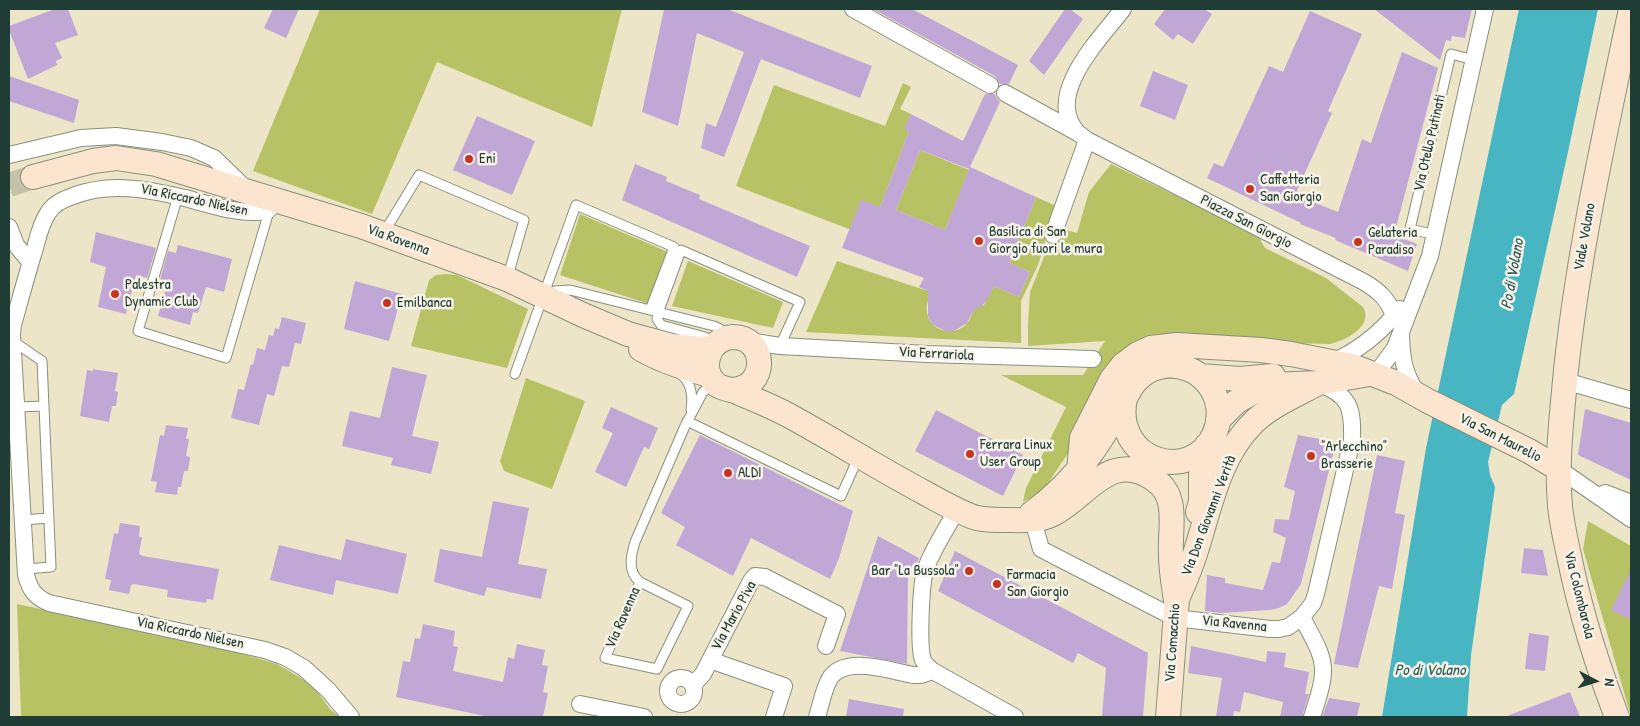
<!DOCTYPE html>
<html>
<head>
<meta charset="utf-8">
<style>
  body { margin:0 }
  #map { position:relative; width:1640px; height:726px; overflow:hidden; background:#ede5c8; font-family:"Patrick Hand",sans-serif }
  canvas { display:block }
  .frame { position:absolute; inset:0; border:10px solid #1f3d34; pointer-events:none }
  .north { position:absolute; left:1570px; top:656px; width:50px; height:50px; -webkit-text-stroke:4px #f7f3e8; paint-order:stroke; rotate:95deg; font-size:14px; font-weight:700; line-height:20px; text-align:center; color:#1f3d34 }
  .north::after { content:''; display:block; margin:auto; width:18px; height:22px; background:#1f3d34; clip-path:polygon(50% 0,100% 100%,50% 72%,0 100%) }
</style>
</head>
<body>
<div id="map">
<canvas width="1640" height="726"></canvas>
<div class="frame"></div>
<div class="north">N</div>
</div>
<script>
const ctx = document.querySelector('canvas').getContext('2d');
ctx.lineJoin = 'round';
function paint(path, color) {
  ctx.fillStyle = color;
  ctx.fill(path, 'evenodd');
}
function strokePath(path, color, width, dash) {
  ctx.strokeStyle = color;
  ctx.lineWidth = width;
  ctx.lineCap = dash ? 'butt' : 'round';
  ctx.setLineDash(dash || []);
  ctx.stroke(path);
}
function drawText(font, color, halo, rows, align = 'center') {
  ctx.font = font + ' "Patrick Hand",sans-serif';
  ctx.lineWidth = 5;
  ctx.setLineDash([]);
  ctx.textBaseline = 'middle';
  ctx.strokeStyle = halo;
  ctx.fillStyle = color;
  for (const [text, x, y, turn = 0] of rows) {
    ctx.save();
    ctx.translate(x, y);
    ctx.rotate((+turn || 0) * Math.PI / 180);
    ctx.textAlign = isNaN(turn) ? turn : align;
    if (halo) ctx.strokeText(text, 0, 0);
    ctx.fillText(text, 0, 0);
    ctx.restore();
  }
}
const green = new Path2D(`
  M 320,9 L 622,9 L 592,127 L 437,62 L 372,214 L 253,171 Z
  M 903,83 L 911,87 L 900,109 L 911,114 L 905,129 L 909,131 L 880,207 L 849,229 L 736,186 L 774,85 L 885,126 Z
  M 920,150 L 969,170 L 945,230 L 896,210 Z
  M 1111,164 L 1258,236 L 1265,248 L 1326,278 L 1363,307 C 1374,326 1345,341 1330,344 L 1183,341 L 1071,449 L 1048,483 L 1040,492 L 1023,502 L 1026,488 L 1066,407 L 1001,375 L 1083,375 L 1105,341 L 1028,346 L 1028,325 L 1030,292 L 1056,227 L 1077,233 L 1089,192 Z
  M 1036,197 L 1056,206 L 1038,265 L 1021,301 L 1021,343 L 806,332 L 837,261 L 931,292 C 928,299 926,305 927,312 C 929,331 955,338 967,323 C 971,319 972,313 974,308 L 984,305 L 994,286 L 1019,297 L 1030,272 L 1009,263 Z
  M 580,214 L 668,252 L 649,304 L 560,275 Z
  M 688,261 L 783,302 L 773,328 L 672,306 Z
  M 446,274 L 457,275 L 528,309 L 507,368 L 411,346 L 429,280 L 436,275 Z
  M 526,378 L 585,401 L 552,489 L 504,471 L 500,461 Z
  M 1588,521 L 1631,546 L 1631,717 L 1583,549 Z
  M 17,604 L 223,648 L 277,664 L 311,684 L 331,710 L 340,717 L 21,717 Z`);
const water = new Path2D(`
  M 1519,9 L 1598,9 L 1568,152 L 1514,394 L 1502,405 L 1488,462 L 1490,475 L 1495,487 L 1471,655 L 1467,717 L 1382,717 L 1426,448 Z`);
const building = new Path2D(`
  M 55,9 L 68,9 L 78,35 L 55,43 L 62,58 L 56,61 L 57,65 L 28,79 L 9,30 L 9,26 Z
  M 273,9 L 299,9 L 286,38 L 264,28 Z
  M 664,9 L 727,9 L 872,66 L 860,98 L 761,59 L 724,157 L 701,148 L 706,123 L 716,127 L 744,52 L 697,33 L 678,126 L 642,112 Z
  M 873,9 L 912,9 L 1018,65 L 1009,84 L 1000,84 L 995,76 Z
  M 1065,9 L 1070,9 L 1083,19 L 1044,75 L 1029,61 Z
  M 1165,9 L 1204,9 L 1212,14 L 1193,44 L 1178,34 L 1173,40 L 1154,24 Z
  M 1374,9 L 1472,9 L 1465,38 L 1452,36 L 1451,41 L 1446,40 L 1440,60 Z
  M 1310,11 L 1362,34 L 1328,111 L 1332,113 L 1295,195 L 1338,212 L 1362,139 L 1371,143 L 1402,52 L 1438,68 L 1394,235 L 1417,244 L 1408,271 L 1335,240 L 1336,238 L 1300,224 L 1301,223 L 1207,178 L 1214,163 L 1223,167 L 1269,66 L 1283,72 Z
  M 1153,71 L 1188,85 L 1175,120 L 1140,106 Z
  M 9,76 L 79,100 L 74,123 L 9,101 Z
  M 985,94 L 995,94 L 997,99 L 1000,102 L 970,167 L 1036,197 L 1009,263 L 1030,272 L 1019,297 L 994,286 L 987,300 L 983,305 L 973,311 L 967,323 L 954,331 L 945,331 L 932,324 L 928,316 L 928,291 L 919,287 L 924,278 L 842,248 L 861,200 L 880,207 L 909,131 L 904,129 L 911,114 L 963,141 ZM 920,150 L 969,169 L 945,230 L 896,210 Z
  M 477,116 L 535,141 L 512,195 L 453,170 Z
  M 635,164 L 667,177 L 666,181 L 700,195 L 699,199 L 810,246 L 797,277 L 622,200 Z
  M 96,232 L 156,248 L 147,278 L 136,275 L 126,314 L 98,307 L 106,267 L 90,262 Z
  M 178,245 L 232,259 L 224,292 L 206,287 L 198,313 L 193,312 L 190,325 L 158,316 L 168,282 L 160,280 L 168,251 L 176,253 Z
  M 355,281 L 402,294 L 389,341 L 344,329 Z
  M 282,317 L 306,323 L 301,344 L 295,343 L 289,367 L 282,366 L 274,396 L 267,394 L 259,425 L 231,418 L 238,389 L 244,390 L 251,364 L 253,365 L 257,348 L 265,350 L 269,335 L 273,336 L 275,328 L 279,329 Z
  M 392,367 L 427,375 L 412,436 L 439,442 L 431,474 L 391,465 L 393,458 L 342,446 L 350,411 L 380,418 Z
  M 93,369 L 118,373 L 115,391 L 118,392 L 116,406 L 112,406 L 109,422 L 80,416 L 87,370 L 93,371 Z
  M 611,407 L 658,428 L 649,449 L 644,447 L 626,487 L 595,472 L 613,433 L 602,428 Z
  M 1585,409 L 1631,423 L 1631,480 L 1578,455 Z
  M 936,410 L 1023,455 L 1003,496 L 915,451 Z
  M 166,425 L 188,428 L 186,439 L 189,439 L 186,456 L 190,457 L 188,471 L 184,471 L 181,487 L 178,487 L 177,495 L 155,492 L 157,482 L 151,481 L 160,435 L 164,436 Z
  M 700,435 L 853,511 L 839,558 L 830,579 L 751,538 L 733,576 L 676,545 L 685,527 L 661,513 Z
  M 1298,435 L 1336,442 L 1301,584 L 1287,604 L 1279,608 L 1270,610 L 1220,613 L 1205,611 L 1207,575 L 1225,578 L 1225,583 L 1263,590 L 1272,562 L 1280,563 L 1286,538 L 1273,532 L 1275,519 L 1289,520 L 1295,491 L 1284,487 Z
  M 1377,455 L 1405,461 L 1395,513 L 1405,515 L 1392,589 L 1379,586 L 1358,668 L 1334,664 Z
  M 493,501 L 529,508 L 518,564 L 547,569 L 541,599 L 487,587 L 484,596 L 434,582 L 440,549 L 482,557 Z
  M 120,523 L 140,526 L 139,537 L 142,537 L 139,554 L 143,556 L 219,569 L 213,600 L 207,599 L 206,603 L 167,597 L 168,590 L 134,584 L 131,585 L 129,594 L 109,590 L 111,580 L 105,579 L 114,533 L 118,534 Z
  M 878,536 L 919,558 L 911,577 L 908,576 L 907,664 L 840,651 Z
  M 346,539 L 407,554 L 398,594 L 336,580 L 333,595 L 270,580 L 279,545 L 341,560 Z
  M 1524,548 L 1543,550 L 1548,576 L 1521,573 Z
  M 955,551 L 1148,653 L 1143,717 L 1102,717 L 1106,668 L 1078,653 L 1073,663 L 938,591 Z
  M 1631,569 L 1631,620 L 1611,610 Z
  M 423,624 L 455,631 L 453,646 L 458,647 L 453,671 L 503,682 L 508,657 L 514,659 L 517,644 L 545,650 L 542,665 L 548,666 L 543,692 L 548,693 L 543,717 L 489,717 L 396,697 L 403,661 L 410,662 L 415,638 L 420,639 Z
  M 1529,633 L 1549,636 L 1545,671 L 1525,669 Z
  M 1191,646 L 1266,662 L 1267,651 L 1286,653 L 1284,667 L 1309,672 L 1305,694 L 1309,694 L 1302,717 L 1280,717 L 1283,702 L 1244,692 L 1240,712 L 1234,711 L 1233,717 L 1216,717 L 1222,678 L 1188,673 Z
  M 1570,692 L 1580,717 L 1507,717 L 1507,716 Z
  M 1329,698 L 1360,703 L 1357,717 L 1322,717 Z
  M 849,699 L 904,709 L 903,717 L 846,717 Z`);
const secondaryTunnel = new Path2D(`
  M 9,185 L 33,177`);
const lane = new Path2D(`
  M 178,196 L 138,331 L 226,358 L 270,208
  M 383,234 L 419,175 L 524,220 L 507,279
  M 1436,235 L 1410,229 L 1451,54 L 1474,60
  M 549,296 L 555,291 L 570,290 L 714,326 L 720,329 L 726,335
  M 13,341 L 42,361 L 51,567 L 25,569
  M 713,345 L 705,337 L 661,325 L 657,319 L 658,313 L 681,250 L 800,302 L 780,346
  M 515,374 L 576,205 L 674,247 L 650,310
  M 680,374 C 692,382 693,396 691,410
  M 17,407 L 44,406
  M 687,421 L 841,496 L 859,456
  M 23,520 L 49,518
  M 640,582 L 688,606 L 657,669 L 605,658 Z
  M 640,582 C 627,572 631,555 635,542 L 685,426 L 703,392 L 715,383`);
const street = new Path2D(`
  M 853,9 L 990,85
  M 1005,93 L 1078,133 L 1087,140 L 1364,282 C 1379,291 1388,299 1394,316
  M 1078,133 C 1042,96 1101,38 1123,9
  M 9,155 L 81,138 L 116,136 L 162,142 L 191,148 L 214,158 L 246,189
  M 273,199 L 271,207 L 267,211 C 239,215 211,205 185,198 C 147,189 110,182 73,196 C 64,199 53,204 48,213 C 41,223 38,237 35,248 C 27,274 20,300 13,325 L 12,335 L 26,575 C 30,590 35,597 49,603 L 265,650 L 285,657 L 304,668 L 328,690 L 351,717
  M 9,227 L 16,245 L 30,262
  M 1053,235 L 1087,140
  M 1401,336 C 1402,360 1404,373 1417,393
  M 748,341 L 780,346 L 927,354 L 1093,359
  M 1331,362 C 1360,351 1381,332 1400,309
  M 1373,374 L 1381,367 L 1395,348 L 1430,256 L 1485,9
  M 1565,381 L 1631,400
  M 1559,469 L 1631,519
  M 1605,493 L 1631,503
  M 957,509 C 947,529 932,549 925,571 C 921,585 918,647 923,660 C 925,664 929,668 933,671 L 1015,717
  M 1033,520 L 1041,549 L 1175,618 L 1270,629 L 1279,629 L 1288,627 L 1302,617 L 1313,603 L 1316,594 L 1352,440 C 1353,408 1350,395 1318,383
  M 1302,617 C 1310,634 1324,653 1323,672 C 1323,687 1316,703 1312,717
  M 710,660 L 784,686 L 774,717
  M668 691a13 13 0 1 1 26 0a13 13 0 1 1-26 0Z
  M 693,685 L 703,674 L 751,581 L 755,576 L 765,577 L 837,614 L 826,646
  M 580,704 L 644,717
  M 817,717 C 821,705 823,691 829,680 C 843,654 890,671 913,675 L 921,675 L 933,671`);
const secondary = new Path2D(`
  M 33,177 L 93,161 L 116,158 L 156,164 L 361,226 L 507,279 L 583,315 L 628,334 L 672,346 L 711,350
  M 641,349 C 662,361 685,368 709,375
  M 1200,376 L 1240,379 L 1273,376
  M 732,390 C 769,388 767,337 733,337 C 708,338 698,370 717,385 C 723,389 729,389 735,391 C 753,399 771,406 788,415 C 834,440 878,468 925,493 C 938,500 964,515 977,518 C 986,520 995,520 1004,520 C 1019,520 1038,522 1053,514 C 1088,496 1111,448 1155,480 C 1180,497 1169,530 1171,555 C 1171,571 1174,586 1176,601
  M 1218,420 L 1236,402 L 1260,388 L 1272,385 L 1318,383 L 1369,374
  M 1079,470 L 1082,438 L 1112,379 L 1123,365 L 1138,354 L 1151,348 L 1177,345 L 1261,350 L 1291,354 L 1352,366 L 1396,383 L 1428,401 L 1529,451 L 1559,469
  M 1198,512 L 1201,501 L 1201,475 L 1207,445
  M 1031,514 C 1054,497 1076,475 1092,452 C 1104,436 1113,418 1124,400 C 1128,394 1130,387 1136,381 C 1149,366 1170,362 1188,369 C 1202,374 1213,387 1217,401 C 1220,413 1219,424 1214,435 C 1190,485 1112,461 1125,398
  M 1177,599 C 1183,586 1189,572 1194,557 C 1209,512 1218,457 1253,423 C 1271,405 1297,395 1318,383
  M 1168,717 L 1178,586
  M 1617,717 C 1598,667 1582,618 1571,565 C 1567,546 1562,526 1560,506 C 1556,461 1562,415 1566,370 C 1579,248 1606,128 1631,9`);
const markers = [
  [469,159,5,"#c8321e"],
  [1250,189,5,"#c8321e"],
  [979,241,5,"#c8321e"],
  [1358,242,5,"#c8321e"],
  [115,294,5,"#c8321e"],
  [387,303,5,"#c8321e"],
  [970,454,5,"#c8321e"],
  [1311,456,5,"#c8321e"],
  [728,473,5,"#c8321e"],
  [969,571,5,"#c8321e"],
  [997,584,5,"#c8321e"]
];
const streetNames = [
  ["Via Otello Putinati",1430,143,-77],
  ["Via Riccardo Nielsen",194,200,12],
  ["Piazza San Giorgio",1246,222,27],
  ["Viale Volano",1585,237,-80],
  ["Via Ravenna",398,240,20],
  ["Via Ferrariola",936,354,3],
  ["Via San Maurelio",1500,438,27],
  ["Via Don Giovanni Verità",1209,516,-69],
  ["Via Colombarola",1579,595,76],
  ["Via Mario Piva",734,616,-61],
  ["Via Ravenna",623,618,-66],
  ["Via Ravenna",1234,624,6],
  ["Via Riccardo Nielsen",190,633,12],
  ["Via Comacchio",1173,643,-86]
];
const poiNames = [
  ["Eni",479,159],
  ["Caffetteria",1260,180],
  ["San Giorgio",1260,197],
  ["Basilica di San",989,232],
  ["Giorgio fuori le mura",989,249],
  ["Gelateria",1368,233],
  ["Paradiso",1368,250],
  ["Palestra",125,285],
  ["Dynamic Club",125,302],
  ["Emilbanca",397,303],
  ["Ferrara Linux",980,445],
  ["User Group",980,462],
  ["\"Arlecchino\"",1321,447],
  ["Brasserie",1321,464],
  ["ALDI",738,473],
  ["Bar \"La Bussola\"",959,571,"right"],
  ["Farmacia",1007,575],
  ["San Giorgio",1007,592]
];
const waterNames = [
  ["Po di Volano",1513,274,-80],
  ["Po di Volano",1430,671]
];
paint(green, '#b6c264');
paint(water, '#47b5c2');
paint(building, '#c1a7d6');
strokePath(secondaryTunnel, '#c4c3aa', 24, [24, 12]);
strokePath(lane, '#86917e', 11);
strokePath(street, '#86917e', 18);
strokePath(secondary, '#86917e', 26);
strokePath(lane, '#fff', 9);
strokePath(street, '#fff', 16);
strokePath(secondary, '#fbe5cf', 24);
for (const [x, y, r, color] of markers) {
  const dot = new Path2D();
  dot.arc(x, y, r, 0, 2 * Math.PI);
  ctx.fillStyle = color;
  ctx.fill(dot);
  strokePath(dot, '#f7f3e8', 2);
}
drawText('15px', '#1f3d34', '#f7f3e8', streetNames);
drawText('15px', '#1f3d34', '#f7f3e8', poiNames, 'left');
drawText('italic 16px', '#295b58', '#f7f3e8', waterNames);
</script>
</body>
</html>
